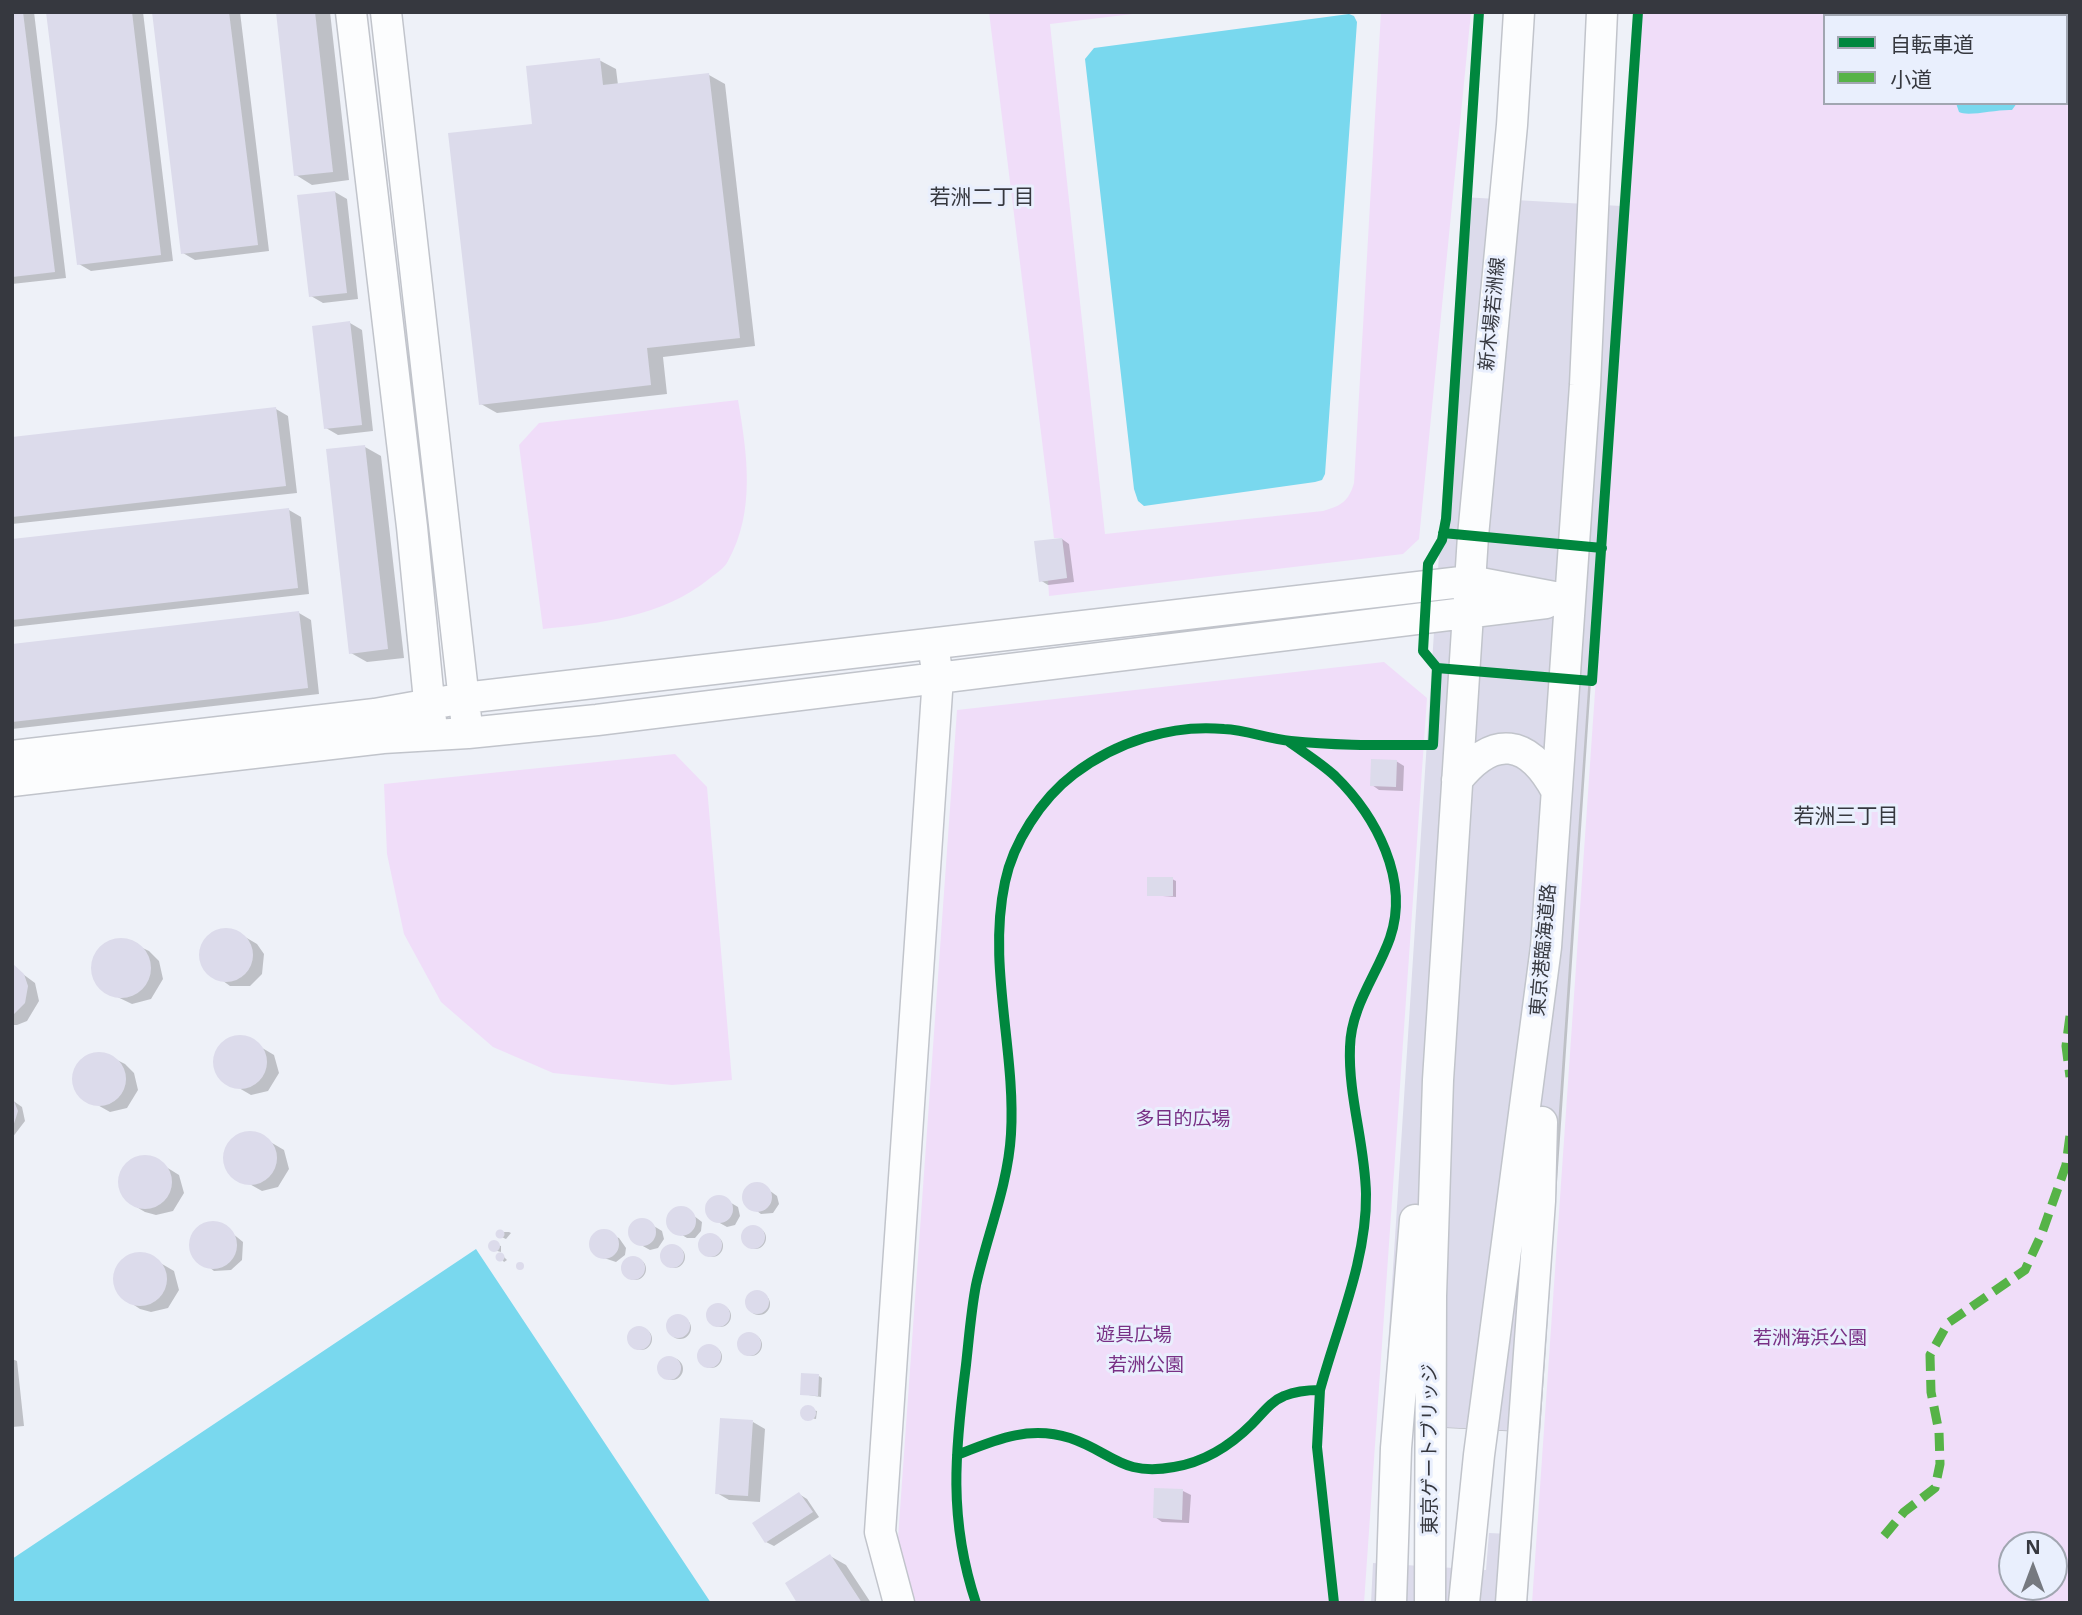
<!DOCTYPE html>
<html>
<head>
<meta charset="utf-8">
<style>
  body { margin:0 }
  #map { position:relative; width:2082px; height:1615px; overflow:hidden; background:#eef1f8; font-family:"Noto Sans","Noto Sans JP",sans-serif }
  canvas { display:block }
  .frame { position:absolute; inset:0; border:14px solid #36383f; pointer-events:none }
  .legend { position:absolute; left:1823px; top:14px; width:245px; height:91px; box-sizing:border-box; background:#e9effd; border:2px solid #a1a6b1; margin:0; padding:9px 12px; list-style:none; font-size:21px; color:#36383f }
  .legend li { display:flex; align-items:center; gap:14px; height:35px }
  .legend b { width:35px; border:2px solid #a1a6b1 }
  .north { position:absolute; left:1998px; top:1531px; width:70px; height:70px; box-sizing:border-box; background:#e9effd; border:2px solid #a1a6b1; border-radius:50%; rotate:0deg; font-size:19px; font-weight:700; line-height:28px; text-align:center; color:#36383f }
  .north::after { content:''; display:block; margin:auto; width:24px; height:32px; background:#767980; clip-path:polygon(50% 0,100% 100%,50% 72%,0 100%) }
</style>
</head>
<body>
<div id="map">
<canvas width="2082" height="1615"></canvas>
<div class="frame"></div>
<ul class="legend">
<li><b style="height:9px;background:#00873e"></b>自転車道</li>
<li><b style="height:9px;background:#56b347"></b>小道</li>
</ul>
<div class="north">N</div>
</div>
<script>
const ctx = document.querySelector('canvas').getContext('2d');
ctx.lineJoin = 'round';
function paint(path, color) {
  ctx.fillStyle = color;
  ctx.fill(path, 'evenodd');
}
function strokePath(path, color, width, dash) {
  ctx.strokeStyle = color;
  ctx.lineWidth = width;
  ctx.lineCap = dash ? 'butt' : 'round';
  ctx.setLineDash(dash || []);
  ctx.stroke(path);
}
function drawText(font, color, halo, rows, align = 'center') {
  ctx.font = font + ' "Noto Sans","Noto Sans JP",sans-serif';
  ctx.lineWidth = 6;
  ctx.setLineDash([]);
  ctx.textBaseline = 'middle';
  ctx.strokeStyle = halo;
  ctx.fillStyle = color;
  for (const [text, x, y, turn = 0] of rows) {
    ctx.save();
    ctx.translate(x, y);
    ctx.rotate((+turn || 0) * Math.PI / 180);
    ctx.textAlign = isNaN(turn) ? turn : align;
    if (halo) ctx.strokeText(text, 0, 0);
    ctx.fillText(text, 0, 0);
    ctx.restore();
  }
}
const green = new Path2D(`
  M 989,12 L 1149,12 L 1050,24 L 1105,534 L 1323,511 C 1341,506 1349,501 1354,483 L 1381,12 L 1471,12 L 1419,539 L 1403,554 L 1049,596 L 1048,580 L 1067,578 L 1062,538 L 1054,538 Z
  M 1642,12 L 2070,12 L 2070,1603 L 1532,1603 ZM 1825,16 L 2066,16 L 2066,103 L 1825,103 ZM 2012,1545 L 2054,1545 L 2054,1587 L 2012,1587 Z
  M 738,400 C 747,453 756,511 728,561 C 725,568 715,574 709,579 C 662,617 601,623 543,629 L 519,445 L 539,423 Z
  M 1384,662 L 1427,698 L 1364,1603 L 910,1603 L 897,1552 L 957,710 Z
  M 675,754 L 707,787 L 732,1080 L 672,1085 L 553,1073 L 493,1047 L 441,1002 L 404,934 L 387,854 L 384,784 Z`);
const water = new Path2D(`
  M 1925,12 L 2028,12 L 2027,16 L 1927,16 Z
  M 1349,14 L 1354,16 L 1357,22 L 1325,474 L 1322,480 L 1315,482 L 1144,506 L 1138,501 L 1134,489 L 1085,59 L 1094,48 Z
  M 1956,103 L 2017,103 L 2012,110 C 1997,109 1968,117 1959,112 Z
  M 476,1249 L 711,1603 L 12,1603 L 12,1559 Z`);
const shadow = new Path2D(`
  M 12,12 L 34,12 L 66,278 L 12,284 Z
  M 48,12 L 143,12 L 173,261 L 91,271 L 79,264 Z
  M 154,12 L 240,12 L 269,251 L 195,260 L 183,253 Z
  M 277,12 L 330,12 L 349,180 L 312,185 L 296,175 Z
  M 599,60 L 616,69 L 618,85 L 709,75 L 725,84 L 755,346 L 663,357 L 667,394 L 497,413 L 481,404 L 534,125 Z
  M 335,192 L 347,199 L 358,299 L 323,303 L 311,296 Z
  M 1620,208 L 1623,210 L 1540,1433 L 1388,1425 Z
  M 350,323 L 362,330 L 373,431 L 338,435 L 326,428 Z
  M 276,409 L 288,416 L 297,493 L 12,524 L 12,439 Z
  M 365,447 L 381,456 L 404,658 L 367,662 L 351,653 Z
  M 289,510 L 301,517 L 309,594 L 12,627 L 12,541 Z
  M 1062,539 L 1069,544 L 1074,582 L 1048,585 L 1040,580 Z
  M 299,613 L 311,620 L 319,694 L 12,729 L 12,645 Z
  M 1396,761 L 1404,766 L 1403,791 L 1379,790 L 1372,785 Z
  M 1172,879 L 1176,881 L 1176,897 L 1149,895 Z
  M 235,931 L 257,944 L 264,954 L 262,974 L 250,986 L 230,986 L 204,967 L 203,945 L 214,932 Z
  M 126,940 L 149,951 L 159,961 L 163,979 L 151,999 L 132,1004 L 107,992 L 94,975 L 94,961 L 104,945 Z
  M 12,966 L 35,983 L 39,1001 L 27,1021 L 17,1025 L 12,1025 Z
  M 244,1037 L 274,1055 L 279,1073 L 268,1091 L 251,1095 L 220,1077 L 215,1056 L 225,1042 Z
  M 103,1053 L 125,1064 L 134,1073 L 138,1090 L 127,1108 L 110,1112 L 78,1094 L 74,1073 L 83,1058 Z
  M 12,1100 L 22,1107 L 25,1121 L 12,1138 Z
  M 255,1133 L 284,1150 L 289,1169 L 278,1187 L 262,1191 L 230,1173 L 226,1164 L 226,1152 L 235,1137 Z
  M 150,1157 L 179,1175 L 184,1193 L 173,1211 L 156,1215 L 145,1212 L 133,1205 L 120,1188 L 120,1177 L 130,1162 Z
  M 762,1185 L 777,1196 L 779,1204 L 773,1213 L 761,1214 L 746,1203 L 745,1194 L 751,1186 Z
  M 721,1197 L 738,1207 L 740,1216 L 735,1225 L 727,1227 L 709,1217 L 707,1206 L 711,1199 Z
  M 685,1209 L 702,1222 L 701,1231 L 695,1238 L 687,1238 L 669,1227 L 669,1216 L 675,1210 Z
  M 644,1220 L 662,1231 L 664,1239 L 658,1248 L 650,1250 L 632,1240 L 630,1229 L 635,1222 Z
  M 206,1223 L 221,1224 L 243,1242 L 242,1260 L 231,1270 L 214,1271 L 194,1255 L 192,1236 Z
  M744 1238a11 11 0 1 1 22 0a11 11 0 1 1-22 0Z
  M 499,1232 L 509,1232 L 511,1233 L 506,1239 L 497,1235 Z
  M 602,1232 L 619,1238 L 626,1248 L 625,1255 L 616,1262 L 598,1256 L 592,1248 L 593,1238 Z
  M701 1246a11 11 0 1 1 22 0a11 11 0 1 1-22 0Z
  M 491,1243 L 501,1246 L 501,1252 L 490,1249 Z
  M663 1257a11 11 0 1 1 22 0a11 11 0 1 1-22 0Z
  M 145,1254 L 174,1271 L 179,1290 L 168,1308 L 151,1312 L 140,1309 L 128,1301 L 115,1285 L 115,1273 L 125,1259 Z
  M 501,1254 L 507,1260 L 504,1262 L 498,1255 Z
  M624 1269a11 11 0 1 1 22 0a11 11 0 1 1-22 0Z
  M748 1304a11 11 0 1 1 22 0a11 11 0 1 1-22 0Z
  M709 1316a11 11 0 1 1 22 0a11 11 0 1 1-22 0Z
  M669 1328a11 11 0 1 1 22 0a11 11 0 1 1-22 0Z
  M630 1339a11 11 0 1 1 22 0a11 11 0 1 1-22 0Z
  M740 1345a11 11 0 1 1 22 0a11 11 0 1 1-22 0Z
  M700 1357a11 11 0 1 1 22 0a11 11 0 1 1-22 0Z
  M661 1369a11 11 0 1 1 22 0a11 11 0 1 1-22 0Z
  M 12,1359 L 17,1361 L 24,1426 L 12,1427 Z
  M 819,1376 L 822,1378 L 821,1397 L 802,1394 Z
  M 804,1408 L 817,1411 L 816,1419 L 804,1417 Z
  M 753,1422 L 765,1429 L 760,1502 L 729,1500 L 717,1493 Z
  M 1183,1491 L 1191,1495 L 1189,1523 L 1162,1522 L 1155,1517 Z
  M 799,1494 L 807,1499 L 819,1517 L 774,1546 L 766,1542 Z
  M 1529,1536 L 1532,1538 L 1527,1603 L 1373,1603 L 1488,1572 Z
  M 830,1556 L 846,1565 L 871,1603 L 800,1603 Z
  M 2017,1587 L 2031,1587 L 2030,1592 Z`);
const building = new Path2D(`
  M 12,12 L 23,12 L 55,272 L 12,277 Z
  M 46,12 L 132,12 L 161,255 L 77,265 Z
  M 152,12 L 229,12 L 258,245 L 181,254 Z
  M 276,12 L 315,12 L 333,172 L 294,176 Z
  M 600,58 L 603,85 L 709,73 L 740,338 L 647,348 L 651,385 L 479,405 L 448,133 L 532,124 L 526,66 Z
  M 335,191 L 347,293 L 309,297 L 297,195 Z
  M 1462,197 L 1621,206 L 1537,1432 L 1383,1424 Z
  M 350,321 L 362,425 L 324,429 L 312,326 Z
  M 276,407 L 286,486 L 12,517 L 12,437 Z
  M 365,445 L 388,649 L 349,654 L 326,449 Z
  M 289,508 L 298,588 L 12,620 L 12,539 Z
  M 1062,538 L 1067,578 L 1039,582 L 1034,541 Z
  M 299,611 L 308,688 L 12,722 L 12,644 Z
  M 1371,759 L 1397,760 L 1396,787 L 1370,786 Z
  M 1147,877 L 1173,877 L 1173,896 L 1147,896 Z
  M199 955a27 27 0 1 1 54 0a27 27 0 1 1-54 0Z
  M91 968a30 30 0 1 1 60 0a30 30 0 1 1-60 0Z
  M 12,963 L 24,974 L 28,986 L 25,1003 L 12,1016 Z
  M213 1062a27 27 0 1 1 54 0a27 27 0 1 1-54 0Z
  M72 1079a27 27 0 1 1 54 0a27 27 0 1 1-54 0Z
  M 12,1096 L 18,1111 L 12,1130 Z
  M223 1158a27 27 0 1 1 54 0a27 27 0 1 1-54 0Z
  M118 1182a27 27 0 1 1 54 0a27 27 0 1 1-54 0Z
  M742 1197a15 15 0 1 1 30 0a15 15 0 1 1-30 0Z
  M705 1209a14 14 0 1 1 28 0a14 14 0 1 1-28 0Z
  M666 1221a15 15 0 1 1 30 0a15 15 0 1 1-30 0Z
  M628 1232a14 14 0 1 1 28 0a14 14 0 1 1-28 0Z
  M189 1245a24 24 0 1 1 48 0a24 24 0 1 1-48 0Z
  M741 1237a12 12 0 1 1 24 0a12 12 0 1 1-24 0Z
  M495.5 1234a4.5 4.5 0 1 1 9 0a4.5 4.5 0 1 1-9 0Z
  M589 1244a15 15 0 1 1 30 0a15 15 0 1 1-30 0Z
  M698 1245a12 12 0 1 1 24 0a12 12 0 1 1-24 0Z
  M488 1246a6 6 0 1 1 12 0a6 6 0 1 1-12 0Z
  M660 1256a12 12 0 1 1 24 0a12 12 0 1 1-24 0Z
  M113 1279a27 27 0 1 1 54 0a27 27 0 1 1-54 0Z
  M495.5 1257a4.5 4.5 0 1 1 9 0a4.5 4.5 0 1 1-9 0Z
  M621 1268a12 12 0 1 1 24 0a12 12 0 1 1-24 0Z
  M516 1266a4 4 0 1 1 8 0a4 4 0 1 1-8 0Z
  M745 1302a12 12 0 1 1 24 0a12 12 0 1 1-24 0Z
  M706 1315a12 12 0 1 1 24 0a12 12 0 1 1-24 0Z
  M666 1326a12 12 0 1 1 24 0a12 12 0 1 1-24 0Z
  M627 1338a12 12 0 1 1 24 0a12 12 0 1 1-24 0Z
  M737 1344a12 12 0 1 1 24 0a12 12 0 1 1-24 0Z
  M697 1356a12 12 0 1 1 24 0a12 12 0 1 1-24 0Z
  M657 1368a12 12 0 1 1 24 0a12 12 0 1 1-24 0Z
  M 801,1373 L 819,1374 L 818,1396 L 800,1395 Z
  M800 1413a8 8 0 1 1 16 0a8 8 0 1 1-16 0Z
  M 720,1418 L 753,1420 L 748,1496 L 715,1494 Z
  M 1154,1488 L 1183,1489 L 1182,1520 L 1153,1518 Z
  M 799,1492 L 813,1512 L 765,1543 L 752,1523 Z
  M 1489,1533 L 1530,1535 L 1524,1603 L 1371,1603 L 1373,1563 L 1486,1570 Z
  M 830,1554 L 862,1603 L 797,1603 L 785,1583 Z`);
const tertiary = new Path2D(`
  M 351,12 L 412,527 L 431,721
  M 386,12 L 466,718
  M 12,756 L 375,714 L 464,698 L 1470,581 L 1570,600
  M 1457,780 C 1494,734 1528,739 1556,790
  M 12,781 L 383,738 L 468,733 L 597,720 L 1546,603
  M 899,1603 L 880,1532 L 938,677 L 935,658
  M 1391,1603 L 1396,1448 L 1415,1220
  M 1430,1603 L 1431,1296 L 1438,1080 L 1473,536 L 1512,125 L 1519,12
  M 1464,1603 L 1479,1455 L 1546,947 L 1585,385 L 1602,12
  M 1511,1603 L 1540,1201 L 1542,1122`);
const quiet = new Path2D(`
  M 2070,1016 L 2066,1046 L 2070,1077
  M 1884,1536 L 1904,1512 L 1935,1488 L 1940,1464 L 1939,1432 L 1931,1392 L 1930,1355 L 1948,1323 L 2025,1270 L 2042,1233 L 2066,1165 L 2070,1135`);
const cycleway = new Path2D(`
  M 1443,533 L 1602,548
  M 1437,668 L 1592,681 L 1638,12
  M 1320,1390 L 1317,1447 L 1334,1603
  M 957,1455 C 995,1440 1028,1425 1070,1438 C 1112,1452 1122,1477 1174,1467 C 1205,1462 1231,1445 1252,1424 C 1262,1414 1271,1401 1284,1396 C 1296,1391 1308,1390 1320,1390 C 1337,1327 1367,1260 1366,1194 C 1365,1144 1348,1096 1350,1047 C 1351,1006 1377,975 1390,938 C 1410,880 1376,816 1335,776 C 1321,763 1303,752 1288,741
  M 976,1603 C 948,1519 955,1450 966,1365 C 969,1338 971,1311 976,1285 C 987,1235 1008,1186 1011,1134 C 1016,1051 987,965 1005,882 C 1013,843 1041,799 1074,774 C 1116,742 1171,724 1224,729 C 1247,730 1268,739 1291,741 C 1338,746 1386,745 1433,745 L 1437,668 L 1423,651 L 1428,564 L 1442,540 L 1446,519 L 1479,12`);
const streetNames = [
  ["新木場若洲線",1493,314,-84],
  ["東京港臨海道路",1544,950,-85],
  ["東京ゲートブリッジ",1431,1449,-90]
];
const parkNames = [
  ["多目的広場",1183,1120],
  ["遊具広場",1134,1336],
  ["若洲海浜公園",1810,1339],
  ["若洲公園",1146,1366]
];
const neighbourhoodNames = [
  ["若洲二丁目",982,198],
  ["若洲三丁目",1846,817]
];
paint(green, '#f0ddf9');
paint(water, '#79d8ee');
paint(shadow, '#0003');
paint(building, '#dcdbeb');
strokePath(tertiary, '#c1c4cb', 33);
strokePath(tertiary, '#fcfdfe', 30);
strokePath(quiet, '#56b347', 9, [18, 9]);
strokePath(cycleway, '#00873e', 10);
drawText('19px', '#36383f', '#e9effd', streetNames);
drawText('19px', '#783085', '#e9effd', parkNames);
drawText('21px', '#36383f', '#e9effd', neighbourhoodNames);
</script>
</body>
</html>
